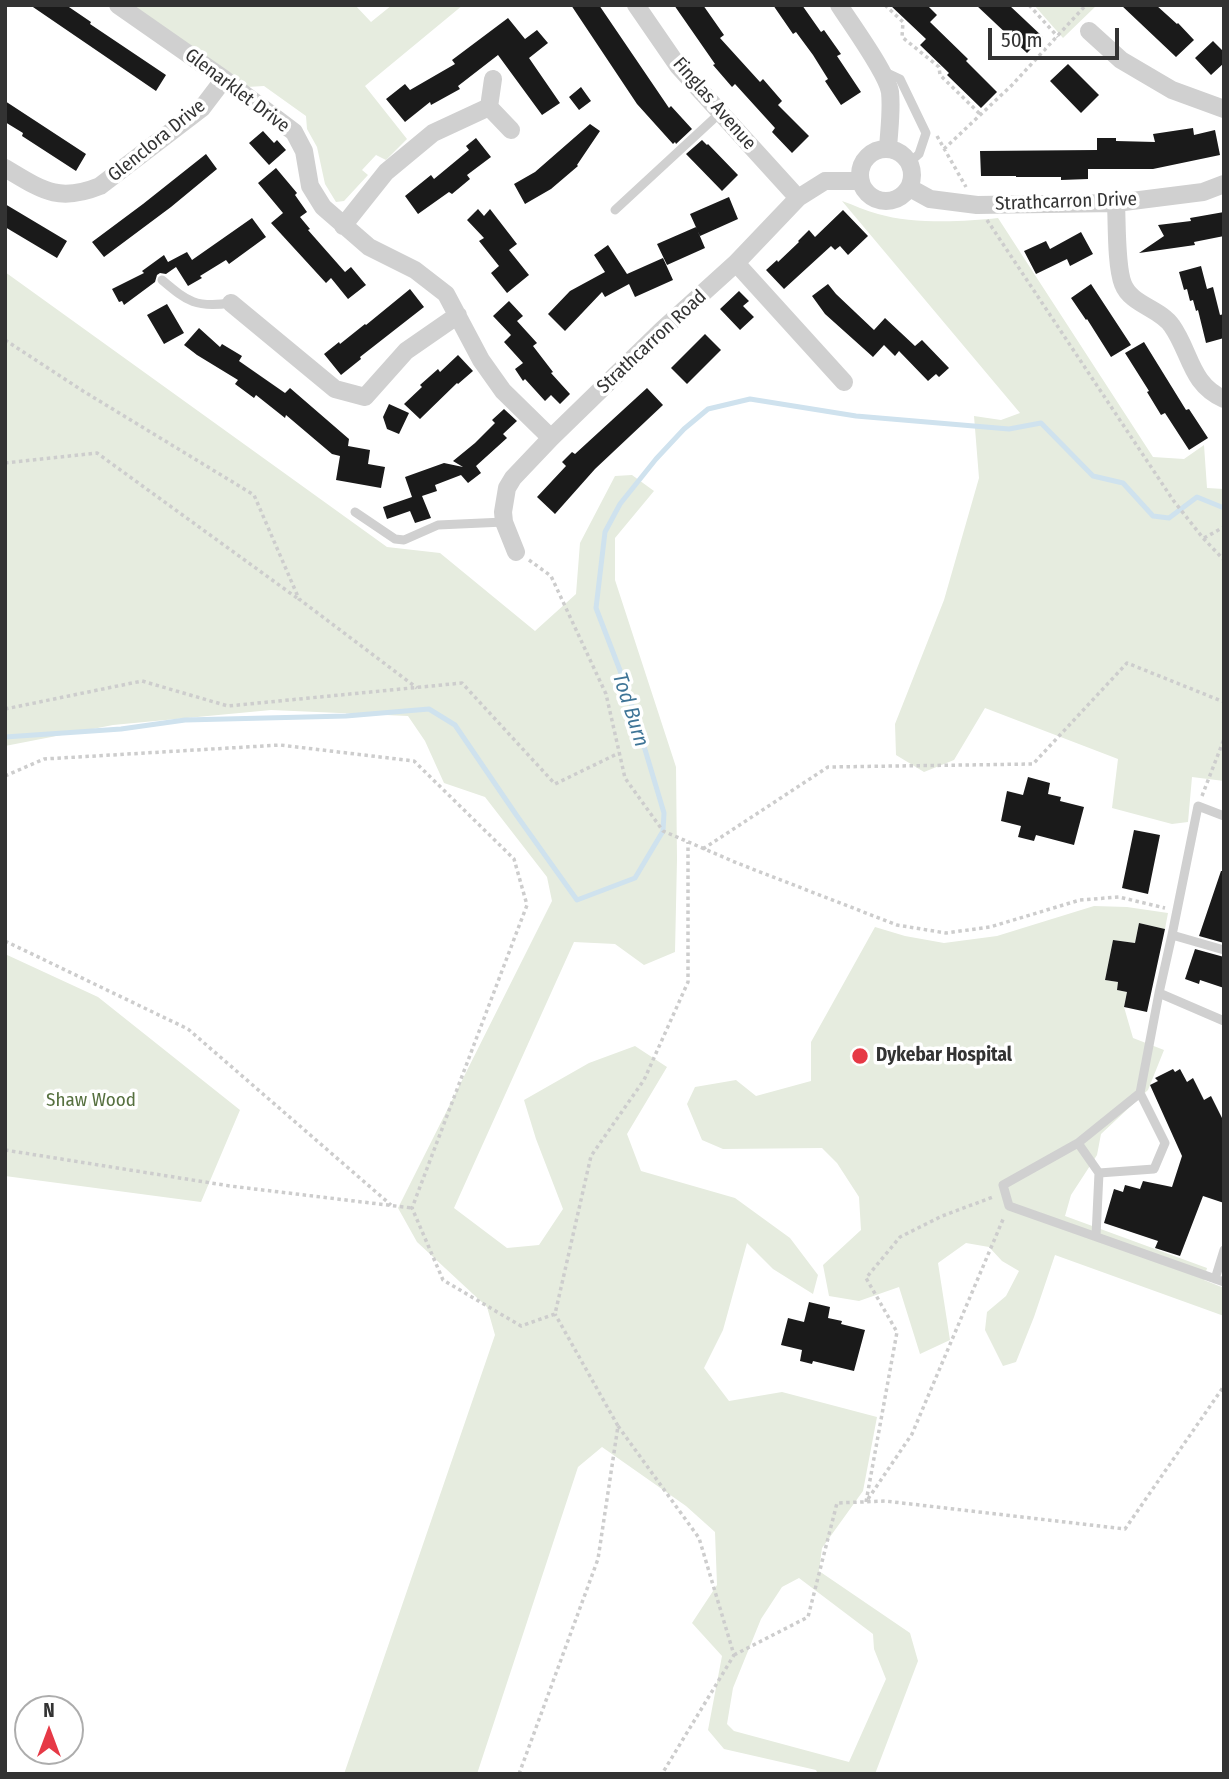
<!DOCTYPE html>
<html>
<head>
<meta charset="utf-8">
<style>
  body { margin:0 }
  #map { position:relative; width:1229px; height:1779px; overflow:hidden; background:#fff; font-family:"Fira Sans Condensed",sans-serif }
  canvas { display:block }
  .frame { position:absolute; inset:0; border:7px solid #333; pointer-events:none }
  .north { position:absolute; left:14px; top:1695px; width:70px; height:70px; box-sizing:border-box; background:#fff; border:2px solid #adadad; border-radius:50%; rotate:0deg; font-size:19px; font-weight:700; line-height:28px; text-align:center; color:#333 }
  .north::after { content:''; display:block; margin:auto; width:24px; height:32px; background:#e63946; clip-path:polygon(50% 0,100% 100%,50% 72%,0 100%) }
  .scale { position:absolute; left:988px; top:28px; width:131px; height:32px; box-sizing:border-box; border:4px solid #333; border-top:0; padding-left:9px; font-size:21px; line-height:24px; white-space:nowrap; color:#333; -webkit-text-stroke:5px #fff; paint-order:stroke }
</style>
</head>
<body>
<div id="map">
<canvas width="1229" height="1779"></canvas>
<div class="frame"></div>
<div class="north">N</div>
<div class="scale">50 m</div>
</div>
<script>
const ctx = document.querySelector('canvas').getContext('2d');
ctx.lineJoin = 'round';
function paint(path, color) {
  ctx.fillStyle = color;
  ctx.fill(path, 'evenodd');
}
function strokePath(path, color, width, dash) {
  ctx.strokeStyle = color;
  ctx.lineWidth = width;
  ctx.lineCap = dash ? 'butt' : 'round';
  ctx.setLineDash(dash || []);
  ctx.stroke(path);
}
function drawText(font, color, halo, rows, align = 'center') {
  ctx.font = font + ' "Fira Sans Condensed",sans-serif';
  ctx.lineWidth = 7;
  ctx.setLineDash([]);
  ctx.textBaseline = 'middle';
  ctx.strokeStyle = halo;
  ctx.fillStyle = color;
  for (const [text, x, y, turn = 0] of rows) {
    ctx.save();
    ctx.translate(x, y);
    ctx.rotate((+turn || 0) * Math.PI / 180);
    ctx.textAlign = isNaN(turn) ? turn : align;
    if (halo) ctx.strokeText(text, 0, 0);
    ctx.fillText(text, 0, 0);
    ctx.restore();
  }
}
const green = new Path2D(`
  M 128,5 L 355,5 L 371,22 L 392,5 L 463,5 L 365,86 L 407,139 L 386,160 L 376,155 L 362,170 L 368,175 L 344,201 L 336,202 L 325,184 L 317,147 L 307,129 L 306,116 L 264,86 L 247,87 Z
  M 1034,5 L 1097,5 L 1063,38 Z
  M 842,201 C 854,205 866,211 878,214 C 912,224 963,222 998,218 L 1153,457 L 1184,459 L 1204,445 L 1207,488 L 1224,489 L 1224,781 L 1192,777 L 1188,822 L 1172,824 L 1112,808 L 1118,759 L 985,708 L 954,760 L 924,772 L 896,755 L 895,724 L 944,600 L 979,478 L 974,416 L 1001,420 L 1020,413 Z
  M 5,272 L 387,547 L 440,553 L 535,631 L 576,594 L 580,543 L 615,476 L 632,475 L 654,491 L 615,538 L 615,580 L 676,767 L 677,859 L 675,952 L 644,965 L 615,944 L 574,942 L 454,1208 L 507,1248 L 539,1245 L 563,1209 L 536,1139 L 524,1100 L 589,1063 L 635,1046 L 667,1067 L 627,1134 L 641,1171 L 735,1198 L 790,1238 L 818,1275 L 813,1294 L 773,1269 L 747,1243 L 723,1330 L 704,1368 L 729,1401 L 782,1392 L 877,1417 L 863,1491 L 822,1548 L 819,1571 L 910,1633 L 918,1661 L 875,1774 L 818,1774 L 816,1770 L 724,1749 L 708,1730 L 722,1656 L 692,1623 L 717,1585 L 715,1532 L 686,1506 L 602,1447 L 578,1467 L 477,1774 L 344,1774 L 495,1335 L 487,1307 L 417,1242 L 398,1208 L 552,901 L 547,877 L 485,797 L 444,783 L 425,741 L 408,716 L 271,710 L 113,725 L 5,746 ZM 799,1578 L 873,1634 L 874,1649 L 886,1679 L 849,1762 L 734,1731 L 727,1724 L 733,1688 L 761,1619 L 782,1587 Z
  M 1094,906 L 1127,907 L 1168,913 L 1165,929 L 1139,923 L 1135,943 L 1113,940 L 1105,980 L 1118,982 L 1117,990 L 1127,992 L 1124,1007 L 1133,1038 L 1164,1050 L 1148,1090 L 1101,1134 L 1097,1155 L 1071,1195 L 1065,1216 L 1207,1268 L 1204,1280 L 1224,1288 L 1224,1316 L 1055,1255 L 1034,1317 L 1016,1362 L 1003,1366 L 985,1330 L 987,1312 L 1006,1296 L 1019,1271 L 1002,1261 L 989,1247 L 966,1243 L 938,1263 L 950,1340 L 920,1354 L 899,1287 L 859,1301 L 829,1296 L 823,1265 L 861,1230 L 859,1197 L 837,1163 L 822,1148 L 723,1149 L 702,1140 L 687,1104 L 695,1087 L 736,1080 L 756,1096 L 811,1081 L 811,1042 L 875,927 L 905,936 L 944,943 L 997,936 Z
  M 5,954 L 98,997 L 240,1110 L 201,1202 L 5,1176 Z`);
const stream = new Path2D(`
  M 5,737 L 121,729 L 185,720 L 346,716 L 429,709 L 455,725 L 517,816 L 577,900 L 635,878 L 663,831 L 664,813 L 626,686 L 596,608 L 605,532 L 620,504 L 656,459 L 684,429 L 708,409 L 750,399 L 856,416 L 1009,429 L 1041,423 L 1093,476 L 1123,483 L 1153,516 L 1169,518 L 1197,497 L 1224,508`);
const building = new Path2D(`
  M 30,5 L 66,5 L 91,22 L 90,24 L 166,75 L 156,91 Z
  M 571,5 L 599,5 L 669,108 L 671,106 L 692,129 L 676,144 L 675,142 L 673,144 L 637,104 Z
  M 674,5 L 703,5 L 724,35 L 720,38 L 760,82 L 763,79 L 782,101 L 778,105 L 809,136 L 792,153 L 772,132 L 775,128 L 735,84 L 732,87 L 713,65 L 715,64 Z
  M 773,5 L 802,5 L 821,32 L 824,30 L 841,54 L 837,56 L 861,92 L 841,105 L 825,81 L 828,79 L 813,55 L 796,32 L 793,34 Z
  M 890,5 L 927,5 L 937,15 L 930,22 L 968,59 L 966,61 L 997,92 L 981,108 L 947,75 L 949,73 L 920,45 L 926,39 Z
  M 976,5 L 1009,5 L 1043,37 L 1027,53 Z
  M 1121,5 L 1156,5 L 1177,24 L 1178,23 L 1194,40 L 1176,57 Z
  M 508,18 L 525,39 L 537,30 L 548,43 L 529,58 L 560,103 L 542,115 L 498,55 L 458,86 L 460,89 L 431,105 L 430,102 L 405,122 L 386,99 L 405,84 L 410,90 L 455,64 L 452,60 Z
  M 1213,41 L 1224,52 L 1224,63 L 1211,75 L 1195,58 Z
  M 1068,64 L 1099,95 L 1081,113 L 1050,81 Z
  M 581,87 L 591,101 L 579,110 L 569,97 Z
  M 5,101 L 86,154 L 76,171 L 22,136 L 23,133 L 5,122 Z
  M 590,124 L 600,131 L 577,165 L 578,166 L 551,189 L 525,204 L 514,184 L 535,172 Z
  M 1193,128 L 1194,135 L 1215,130 L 1220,155 L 1153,169 L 1088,169 L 1088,179 L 1061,180 L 1061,177 L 1016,177 L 1016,176 L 981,176 L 980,151 L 1097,150 L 1097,138 L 1116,138 L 1116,141 L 1155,142 L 1153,134 Z
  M 263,131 L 274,143 L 277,140 L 286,150 L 269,165 L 249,143 Z
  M 476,138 L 491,157 L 467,175 L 470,179 L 452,194 L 449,192 L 418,214 L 405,196 L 431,175 L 434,179 L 469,150 L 466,146 Z
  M 702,140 L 707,145 L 708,144 L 738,175 L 722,191 L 686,154 Z
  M 206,154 L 217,169 L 171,207 L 104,257 L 92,242 L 143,204 Z
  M 276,168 L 297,193 L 295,195 L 307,212 L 300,217 L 310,229 L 308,230 L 345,272 L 351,267 L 366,285 L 348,299 L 331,278 L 326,283 L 271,223 L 283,213 L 258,183 Z
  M 729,197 L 738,219 L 700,236 L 690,214 Z
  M 5,204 L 67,241 L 57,258 L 5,227 Z
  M 478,209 L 484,216 L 490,209 L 517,244 L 509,250 L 529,275 L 507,293 L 491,273 L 499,266 L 479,241 L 484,238 L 467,220 Z
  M 843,210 L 868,236 L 848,255 L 840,246 L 835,250 L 831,246 L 784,289 L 766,270 L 777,260 L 778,262 L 799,242 L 798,241 L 809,230 L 815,237 Z
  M 1224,212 L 1224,236 L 1194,242 L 1195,245 L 1139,253 L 1164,236 L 1158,225 L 1191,221 L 1190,218 Z
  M 252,218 L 266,237 L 229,264 L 226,260 L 200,276 L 202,278 L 188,286 L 176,267 L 166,274 L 160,273 L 157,275 L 155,282 L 124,305 L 122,301 L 119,302 L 112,289 L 144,273 L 142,271 L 164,255 L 168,262 L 187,252 L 192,260 Z
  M 696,227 L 705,248 L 667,265 L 657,244 Z
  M 1081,232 L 1093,254 L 1070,266 L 1067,259 L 1036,274 L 1024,251 L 1046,241 L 1050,249 Z
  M 608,245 L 627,274 L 663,258 L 673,280 L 635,297 L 629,284 L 605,297 L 602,292 L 565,331 L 548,314 L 570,291 L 605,272 L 594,255 Z
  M 1201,266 L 1207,289 L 1213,287 L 1220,315 L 1224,314 L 1224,338 L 1206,343 L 1198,310 L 1196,311 L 1193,300 L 1190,301 L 1187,289 L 1184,290 L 1179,272 Z
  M 828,284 L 836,294 L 874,330 L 885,318 L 915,346 L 922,340 L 949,368 L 939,377 L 936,374 L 928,381 L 899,351 L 895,356 L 884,345 L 873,357 L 825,314 L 812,296 Z
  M 1091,284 L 1131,345 L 1111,357 L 1087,319 L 1086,320 L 1071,298 Z
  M 410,289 L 424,307 L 360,357 L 361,359 L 341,375 L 324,354 L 339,342 L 340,344 L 365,324 L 366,325 Z
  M 739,291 L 749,301 L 743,306 L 754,317 L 740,330 L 720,309 Z
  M 509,301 L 523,316 L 517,321 L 537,343 L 533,346 L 553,372 L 551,373 L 570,394 L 560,404 L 551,395 L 545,401 L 525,379 L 523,381 L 515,369 L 523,363 L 504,342 L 511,335 L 493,316 Z
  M 167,304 L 184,333 L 164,344 L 147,315 Z
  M 199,328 L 220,347 L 222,344 L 242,356 L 239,361 L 285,393 L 290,388 L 349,439 L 348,446 L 370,450 L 368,464 L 385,467 L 381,488 L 336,480 L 340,456 L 332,454 L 286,415 L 285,418 L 256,395 L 254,398 L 235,384 L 238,380 L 197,355 L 184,345 Z
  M 705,334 L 721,350 L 687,384 L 671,368 Z
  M 1144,342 L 1186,410 L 1189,409 L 1208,438 L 1189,450 L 1165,413 L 1161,415 L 1147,392 L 1149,391 L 1125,353 Z
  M 458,355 L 473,371 L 458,384 L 457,383 L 420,419 L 404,404 L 422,387 L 420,385 L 438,369 L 440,372 Z
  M 647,388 L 663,405 L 595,469 L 555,514 L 537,497 L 566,466 L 562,462 L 572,452 L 575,454 Z
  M 389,404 L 409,413 L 399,434 L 387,429 L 383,417 Z
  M 504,409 L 517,421 L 503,434 L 507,438 L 476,466 L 481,473 L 468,483 L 461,475 L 435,485 L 437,491 L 422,496 L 431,518 L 415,523 L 410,511 L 387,519 L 383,507 L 412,497 L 405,477 L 444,463 L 463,467 L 453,461 L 475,443 L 495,423 L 492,420 Z
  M 1028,777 L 1050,783 L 1048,794 L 1061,797 L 1060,801 L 1084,807 L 1074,845 L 1036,835 L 1034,841 L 1018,837 L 1021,826 L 1001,821 L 1007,791 L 1023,795 Z
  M 1134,830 L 1160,835 L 1148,894 L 1122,888 Z
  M 1221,871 L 1224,871 L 1224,943 L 1199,936 Z
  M 1139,923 L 1165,929 L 1147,1012 L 1124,1007 L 1127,992 L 1117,990 L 1118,982 L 1105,980 L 1113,940 L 1135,943 Z
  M 1195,949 L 1224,957 L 1224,988 L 1200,980 L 1199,984 L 1185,979 Z
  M 1173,1069 L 1175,1072 L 1180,1069 L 1187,1082 L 1193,1078 L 1204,1100 L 1211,1096 L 1224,1122 L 1224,1203 L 1203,1196 L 1180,1256 L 1155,1248 L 1158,1241 L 1104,1223 L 1114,1189 L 1123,1192 L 1125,1185 L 1140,1189 L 1143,1181 L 1172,1187 L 1182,1156 L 1150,1085 L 1158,1081 L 1155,1078 Z
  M 809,1302 L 830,1307 L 828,1318 L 842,1321 L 841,1324 L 865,1330 L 854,1371 L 813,1361 L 812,1364 L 800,1361 L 802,1350 L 781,1345 L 788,1318 L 804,1322 Z`);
const path = new Path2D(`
  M 885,5 L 903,22 L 902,37 L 939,67 L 940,75 L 981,115
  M 1029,5 L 1058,37
  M 937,136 L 966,187
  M 944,149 L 1012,85 L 1086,5
  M 987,220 L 1173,500 L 1203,538 L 1224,560
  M 5,340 L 83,391 L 254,495 L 299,599 L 417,688
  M 5,463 L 97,453 L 297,598
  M 1204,538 L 1224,527
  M 529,560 L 551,576 L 606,694 L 625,778 L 663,831 L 737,863 L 897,925 L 946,933 L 990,927 L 1080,900 L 1119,897 L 1165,908
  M 5,709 L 142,681 L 228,706 L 462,683 L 555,784 L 619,753
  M 5,776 L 44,759 L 280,745 L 414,761 L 514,859 L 527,905 L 412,1208 L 443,1280 L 521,1326 L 555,1314 L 591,1156 L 644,1080 L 688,982 L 688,842
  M 1202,796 L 1224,739
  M 703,849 L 828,767 L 1033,764 L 1127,663 L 1224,702
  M 5,941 L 188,1029 L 391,1205
  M 5,1150 L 230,1186 L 412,1208
  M 618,1426 L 699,1538 L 734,1655 L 662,1774
  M 868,1499 L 912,1434 L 1004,1217
  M 866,1502 L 897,1332 L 866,1278 L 900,1237 L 942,1216 L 993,1197
  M 734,1655 L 808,1617 L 837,1503 L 885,1501 L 1125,1529 L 1224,1386
  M 519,1774 L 598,1559 L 618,1426 L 555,1314`);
const lane = new Path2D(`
  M 883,71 L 900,79 L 926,133 L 919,154 L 910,162
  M 615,210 L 720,113
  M 162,280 C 188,302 196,308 231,303
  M 355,512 L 395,539 L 404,540 L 438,525 L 504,522
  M 1224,816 L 1198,806 L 1172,935 L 1159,993 L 1224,1021
  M 1172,935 L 1224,950
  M 1159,993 L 1140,1093 L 1078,1143 L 1003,1185 L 1009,1206 L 1224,1282
  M 1078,1143 L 1099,1173 L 1096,1236
  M 1099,1173 L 1154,1169 L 1165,1143 L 1140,1093
  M 1215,1279 L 1224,1250`);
const street = new Path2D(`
  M 118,5 L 224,79 L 294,132 L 304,151 L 310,186 L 323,207 L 369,247 L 415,270 L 446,294 L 481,360 L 503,391 L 551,438
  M 636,5 L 678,66 L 798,198
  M 839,5 C 851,24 887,73 890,92 C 892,111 889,130 888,149
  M 1089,31 L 1121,60 L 1172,90 L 1224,109
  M 489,107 L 511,130
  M860 175a26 26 0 1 1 52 0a26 26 0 1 1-52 0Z
  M 5,168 C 42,190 58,203 100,186 L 202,108 L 224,79
  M 910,188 L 930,199 L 977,205 L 1116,203 L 1203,192 L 1224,184
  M 1116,203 C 1117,223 1116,267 1123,284 C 1131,305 1160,308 1172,326 C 1191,353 1190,384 1224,399
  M 343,226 L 386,172 L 433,133 L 489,107 L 493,79
  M 736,263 L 844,382
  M 231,303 L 335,389 L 365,397 L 406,351 L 458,315
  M 516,552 L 504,522 L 503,512 L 507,488 L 513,478 L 551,438 L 662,330 L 736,263 L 798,198 L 825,181 L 860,181`);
const markers = [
  [860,1056,9,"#e63946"]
];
const streetNames = [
  ["Glenarklet Drive",237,91,37],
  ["Finglas Avenue",714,104,49],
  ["Glenclora Drive",157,141,-39],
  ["Strathcarron Drive",1066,202,-2],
  ["Strathcarron Road",652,342,-43]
];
const poiNames = [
  ["Dykebar Hospital",876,1056]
];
const parkNames = [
  ["Shaw Wood",91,1101]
];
const waterNames = [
  ["Tod Burn",630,710,72]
];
paint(green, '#e6ecdf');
strokePath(stream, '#cfe2ee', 5);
paint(building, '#1a1a1a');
strokePath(path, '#cdcdcd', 3.5, [3.5, 3.5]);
strokePath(lane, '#d0d0d0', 9);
strokePath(street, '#d0d0d0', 18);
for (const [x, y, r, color] of markers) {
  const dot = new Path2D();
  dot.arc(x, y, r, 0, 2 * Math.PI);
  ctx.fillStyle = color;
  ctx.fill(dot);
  strokePath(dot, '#fff', 2.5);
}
drawText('19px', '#333', '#fff', streetNames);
drawText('bold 19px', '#333', '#fff', poiNames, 'left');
drawText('19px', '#56703f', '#fff', parkNames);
drawText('italic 21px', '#3f7597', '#fff', waterNames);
</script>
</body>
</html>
